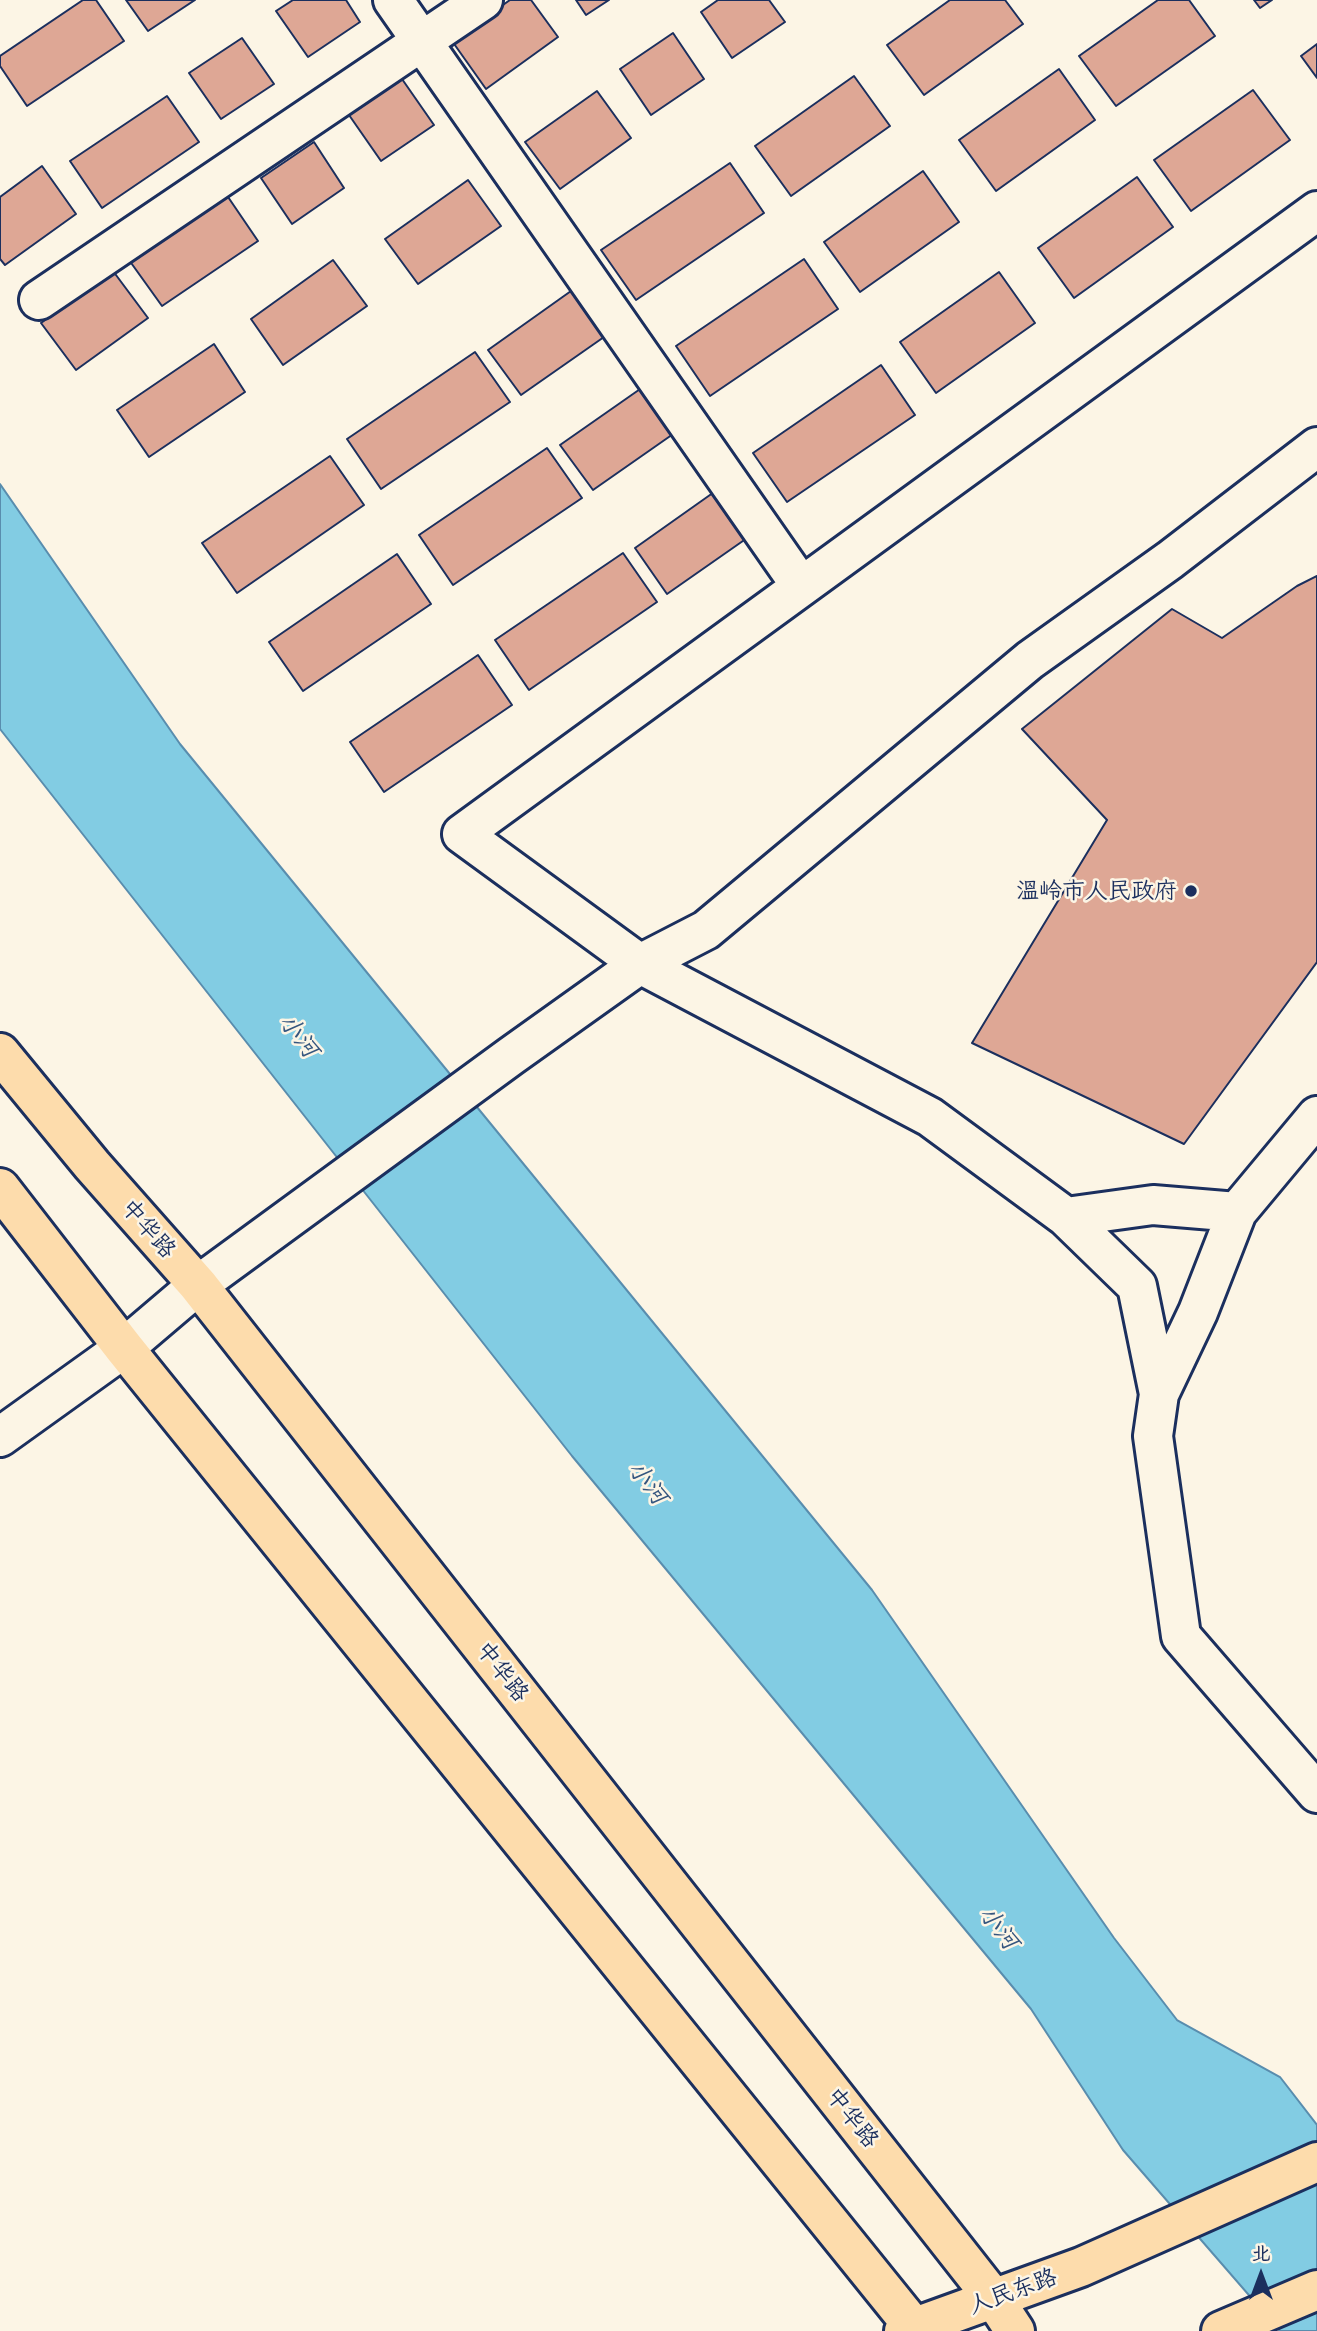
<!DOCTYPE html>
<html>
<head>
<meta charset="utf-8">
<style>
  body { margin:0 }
  #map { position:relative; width:1317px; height:2331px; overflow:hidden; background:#fcf5e5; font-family:"Comic Neue","LXGW WenKai TC",sans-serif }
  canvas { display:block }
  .north { position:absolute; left:1226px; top:2240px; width:70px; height:70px; -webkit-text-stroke:5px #fcf5e5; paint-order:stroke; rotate:0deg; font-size:19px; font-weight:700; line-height:28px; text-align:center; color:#1b2f5e }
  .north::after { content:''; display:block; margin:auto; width:24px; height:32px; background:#1b2f5e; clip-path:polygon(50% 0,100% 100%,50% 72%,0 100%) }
</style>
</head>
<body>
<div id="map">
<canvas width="1317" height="2331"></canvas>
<div class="north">北</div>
</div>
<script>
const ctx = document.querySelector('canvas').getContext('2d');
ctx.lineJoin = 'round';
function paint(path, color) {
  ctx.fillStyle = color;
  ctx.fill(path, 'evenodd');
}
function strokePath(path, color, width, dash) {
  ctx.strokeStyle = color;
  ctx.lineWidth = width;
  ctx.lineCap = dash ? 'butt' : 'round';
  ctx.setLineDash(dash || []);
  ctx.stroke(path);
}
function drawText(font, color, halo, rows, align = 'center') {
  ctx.font = font + ' "Comic Neue","LXGW WenKai TC",sans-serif';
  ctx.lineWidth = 5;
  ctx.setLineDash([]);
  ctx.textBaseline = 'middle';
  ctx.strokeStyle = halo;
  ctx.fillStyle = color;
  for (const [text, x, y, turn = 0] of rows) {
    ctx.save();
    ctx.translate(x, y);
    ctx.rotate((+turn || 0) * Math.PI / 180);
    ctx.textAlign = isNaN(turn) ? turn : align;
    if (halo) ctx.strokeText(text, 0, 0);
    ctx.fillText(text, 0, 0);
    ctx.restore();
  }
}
const water = new Path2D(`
  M 0,484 L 180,744 L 872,1590 L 1114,1938 L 1177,2020 L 1280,2077 L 1317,2125 L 1317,2331 L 1280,2331 L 1123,2150 L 1031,2009 L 572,1456 L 0,729 Z`);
const building = new Path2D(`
  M 83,0 L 96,0 L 124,41 L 27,106 L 0,66 L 0,56 Z
  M 126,0 L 195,0 L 148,31 Z
  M 293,0 L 346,0 L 360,22 L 308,57 L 276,11 Z
  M 510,0 L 531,0 L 558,37 L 486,89 L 452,41 Z
  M 576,0 L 609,0 L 586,15 Z
  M 718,0 L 769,0 L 785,22 L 732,58 L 701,12 Z
  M 950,0 L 1005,0 L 1023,24 L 924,95 L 887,45 Z
  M 1158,0 L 1189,0 L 1215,36 L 1116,106 L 1079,56 Z
  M 1254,0 L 1272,0 L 1260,8 Z
  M 673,33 L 704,79 L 651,115 L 620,69 Z
  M 242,38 L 274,84 L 221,119 L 189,73 Z
  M 1317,44 L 1317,78 L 1301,56 Z
  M 1059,69 L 1095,120 L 996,191 L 959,140 Z
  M 854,76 L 890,126 L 791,196 L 755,146 Z
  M 402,79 L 434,125 L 381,161 L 349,115 Z
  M 1253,90 L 1290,140 L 1191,211 L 1154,160 Z
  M 597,91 L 631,138 L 560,189 L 525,142 Z
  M 167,96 L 199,142 L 102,208 L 70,161 Z
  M 314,142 L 344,188 L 292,224 L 261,178 Z
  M 730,163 L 764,213 L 636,300 L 601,250 Z
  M 42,166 L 76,214 L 5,265 L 0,259 L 0,197 Z
  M 923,171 L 959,222 L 860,292 L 824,242 Z
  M 1137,177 L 1173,227 L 1074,298 L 1038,248 Z
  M 468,180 L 501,226 L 418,284 L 385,239 Z
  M 226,194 L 258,241 L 162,306 L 129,260 Z
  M 804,259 L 838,309 L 710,396 L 676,346 Z
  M 333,260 L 367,306 L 283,365 L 251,319 Z
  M 113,271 L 148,318 L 76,370 L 41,323 Z
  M 999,272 L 1035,323 L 936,393 L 900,342 Z
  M 571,291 L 604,337 L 521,395 L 488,350 Z
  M 214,344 L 245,392 L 149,457 L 117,410 Z
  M 475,352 L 510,402 L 381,489 L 347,439 Z
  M 881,365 L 915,415 L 787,502 L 753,453 Z
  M 643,387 L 676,432 L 593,490 L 560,445 Z
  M 547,448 L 582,498 L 453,585 L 419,535 Z
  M 330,456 L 364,505 L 237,593 L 202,543 Z
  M 717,490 L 750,536 L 667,594 L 635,548 Z
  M 623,553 L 657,602 L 529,690 L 495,640 Z
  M 397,554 L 431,604 L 303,691 L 269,642 Z
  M 1317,576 L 1317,962 L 1184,1144 L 972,1043 L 1107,820 L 1022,729 L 1172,609 L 1222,638 L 1297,586 Z
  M 478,655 L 512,705 L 384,792 L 350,742 Z`);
const minor = new Path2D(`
  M 393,0 L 801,586
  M 39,300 L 483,0
  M 1317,1116 L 1237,1212 L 1198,1312 L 1159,1394 L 1153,1436 L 1181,1636 L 1317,1793
  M 1066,1217 L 1153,1205 L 1237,1212
  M 1159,1394 L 1137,1286 L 1066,1217 L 930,1117 L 640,964 L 462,834 L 1317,211
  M 0,1437 L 124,1348 L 198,1285 L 511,1056 L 640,964 L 706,930 L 1030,660 L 1170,560 L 1317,447`);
const major = new Path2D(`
  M 0,1053 L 92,1165 L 198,1285 L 994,2299 L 1015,2331
  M 0,1188 L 124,1348 L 917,2331
  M 904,2331 L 1081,2267 L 1317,2162
  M 1221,2331 L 1317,2290`);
const markers = [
  [1191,891,7,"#1b2f5e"]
];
const poiNames = [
  ["温岭市人民政府",1177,891]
];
const streetNames = [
  ["中华路",148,1229,49],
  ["中华路",502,1672,52],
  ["中华路",852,2118,52],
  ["人民东路",1013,2292,-20]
];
const waterNames = [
  ["小河",298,1036,52],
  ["小河",647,1483,52],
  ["小河",998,1928,52]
];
paint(water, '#82cce3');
strokePath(water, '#598dae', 2);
paint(building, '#dea795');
strokePath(building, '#1b2f5e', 2);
strokePath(minor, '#1b2f5e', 44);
strokePath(major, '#1b2f5e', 44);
strokePath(minor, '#fcf5e5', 38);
strokePath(major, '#fddcac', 38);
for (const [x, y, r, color] of markers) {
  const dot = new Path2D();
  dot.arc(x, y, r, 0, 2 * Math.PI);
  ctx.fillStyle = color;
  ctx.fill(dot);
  strokePath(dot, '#fcf5e5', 2.5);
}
drawText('23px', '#1b2f5e', '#fcf5e5', poiNames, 'right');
drawText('23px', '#1b2f5e', '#fcf5e5', streetNames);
drawText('italic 24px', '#35567f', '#fcf5e5', waterNames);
</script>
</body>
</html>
